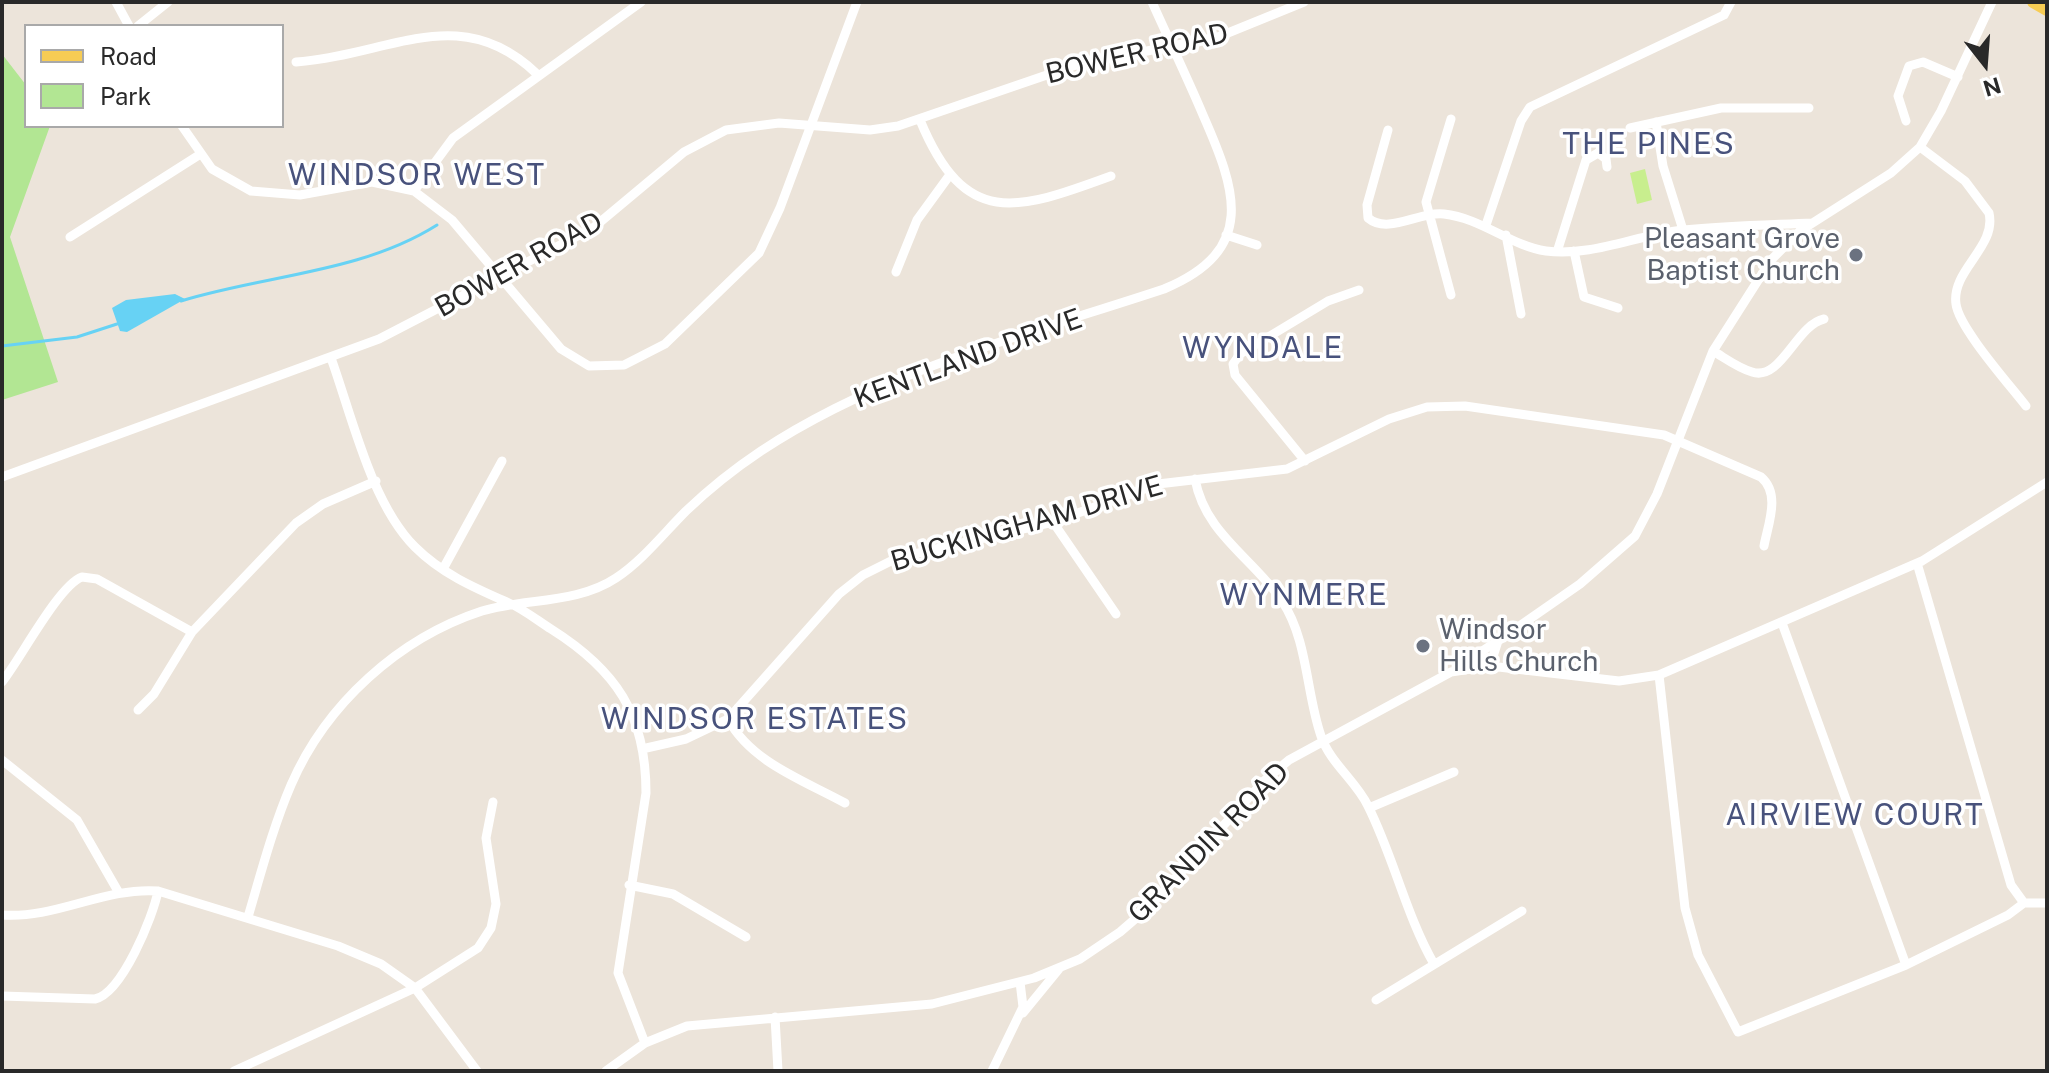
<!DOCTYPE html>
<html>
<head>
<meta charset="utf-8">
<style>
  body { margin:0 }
  #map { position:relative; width:2049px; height:1073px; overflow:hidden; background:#ece4da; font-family:"Public Sans",sans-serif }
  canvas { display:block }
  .frame { position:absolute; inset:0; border:4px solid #292929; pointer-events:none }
  .legend { position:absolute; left:24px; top:24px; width:260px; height:104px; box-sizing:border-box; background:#fff; border:2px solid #a9a9a9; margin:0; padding:10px 14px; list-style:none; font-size:24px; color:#292929 }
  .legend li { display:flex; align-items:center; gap:16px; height:40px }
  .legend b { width:40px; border:2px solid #a9a9a9 }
  .north { position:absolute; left:1945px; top:24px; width:80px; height:80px; -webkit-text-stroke:6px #fff; paint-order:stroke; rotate:163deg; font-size:22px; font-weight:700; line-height:32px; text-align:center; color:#292929 }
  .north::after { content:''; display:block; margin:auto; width:28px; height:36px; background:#292929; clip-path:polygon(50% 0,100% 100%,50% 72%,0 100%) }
</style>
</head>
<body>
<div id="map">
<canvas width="2049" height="1073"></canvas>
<div class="frame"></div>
<ul class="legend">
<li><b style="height:10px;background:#f7cc54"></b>Road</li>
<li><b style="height:22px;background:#b2e693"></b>Park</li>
</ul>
<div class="north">N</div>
</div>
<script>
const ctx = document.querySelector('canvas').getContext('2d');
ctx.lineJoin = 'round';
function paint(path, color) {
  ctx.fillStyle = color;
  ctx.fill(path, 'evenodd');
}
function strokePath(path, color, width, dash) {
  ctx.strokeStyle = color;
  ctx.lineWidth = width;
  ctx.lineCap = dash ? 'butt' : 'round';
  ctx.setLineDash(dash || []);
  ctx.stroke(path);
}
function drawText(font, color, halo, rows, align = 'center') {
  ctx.font = font + ' "Public Sans",sans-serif';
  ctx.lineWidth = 7;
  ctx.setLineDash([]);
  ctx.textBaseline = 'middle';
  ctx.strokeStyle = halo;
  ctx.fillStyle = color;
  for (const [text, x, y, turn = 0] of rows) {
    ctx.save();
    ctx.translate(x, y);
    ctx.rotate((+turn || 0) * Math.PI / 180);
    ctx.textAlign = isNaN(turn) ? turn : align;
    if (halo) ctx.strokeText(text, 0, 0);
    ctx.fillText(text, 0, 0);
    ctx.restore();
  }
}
const green = new Path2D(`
  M 2,54 L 26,85 L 26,126 L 50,126 L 10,237 L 58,382 L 2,400 Z`);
const pitch = new Path2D(`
  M 1645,169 L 1652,200 L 1637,204 L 1630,173 Z`);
const water = new Path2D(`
  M 175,294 L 185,299 L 127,332 L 120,331 L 112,308 L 126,300 Z`);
const stream = new Path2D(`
  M 181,301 C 265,275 361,273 437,225
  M 2,346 L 77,337 L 117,324`);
const minor = new Path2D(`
  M 116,2 L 129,26
  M 138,26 L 168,2
  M 296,62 C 390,55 460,0 537,74
  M 1451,119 L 1426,202 L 1451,295
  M 920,120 C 965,229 1016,211 1111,176
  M 1906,121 L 1898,96 L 1909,66 L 1923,62 L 1958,77
  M 1656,122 L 1663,166 L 1683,230
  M 182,126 L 212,169 L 251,191 L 300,195 L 372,182 L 414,191 L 452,220 L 561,349 L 589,366 L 624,365 L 665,344 L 759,253 L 780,208 L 857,2
  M 1630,128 L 1721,108 L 1809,108
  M 1388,130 L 1367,205 L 1368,218 C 1388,235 1420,211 1444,214 C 1481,218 1511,246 1546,251 C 1594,257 1638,234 1684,230 C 1726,226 1769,225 1812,223
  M 1920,147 L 1965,181 L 1989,213 C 1997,247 1951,270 1956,304 C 1959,328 2009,384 2026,406
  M 414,191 L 453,138 L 641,2
  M 1486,225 L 1521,121 L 1530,107 L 1724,15 L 1731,2
  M 1226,235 L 1257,245
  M 1506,235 L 1521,314
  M 70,237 L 199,155
  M 1574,251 L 1584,297 L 1618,308
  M 1557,252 L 1586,160 L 1598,153 L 1606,159 L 1607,167
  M 896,272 L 917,220 L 949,176
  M 1713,351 C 1725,358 1738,368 1752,372 C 1781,382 1796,325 1824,319
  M 331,358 C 352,416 371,503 415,547 C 442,574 475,588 509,603 C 523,609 537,620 551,629 C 616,670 646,714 646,793 L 618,973 L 645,1043
  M 1305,461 L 1235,375 L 1233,364 L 1240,354 L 1328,301 L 1359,290
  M 2,477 L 379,339 L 593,228 L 684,152 L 726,130 L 779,123 L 870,130 L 898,126 L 1076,65 L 1218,37 L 1304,2
  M 1195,479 C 1205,534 1253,558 1282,601 C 1308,640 1306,693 1321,736 C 1330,763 1356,781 1368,806 C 1394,858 1406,915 1434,964
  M 1053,522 L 1116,614
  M 1917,563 L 2011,885 L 2024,903
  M 443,569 L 502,461
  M 1782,623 L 1906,965
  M 1490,666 L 1498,641 L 1580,584 L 1635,536 L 1657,494 L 1713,351 L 1771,260 L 1800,231 L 1891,173 L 1920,147 L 1941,111 L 1992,2
  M 1458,667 L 1496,642
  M 1659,675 L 1685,908 L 1698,955 L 1738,1032 L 1906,965 L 2008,915 L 2024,903 L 2047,903
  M 2,682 C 21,658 59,585 82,577 L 97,579 L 192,632
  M 138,710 L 154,694 L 192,632 L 296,523 L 323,504 L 376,481
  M 728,719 C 751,762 803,780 845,803
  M 642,749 L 686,739 L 728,719 L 839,594 L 863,575 L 897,558 L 1053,522 L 1158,484 L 1287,469 L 1389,419 L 1427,407 L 1465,406 L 1664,435 L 1761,477 C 1781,494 1768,524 1764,546
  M 2,760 L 77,820 L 119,893
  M 1369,808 L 1454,772
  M 629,885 L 673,894 L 746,937
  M 2,915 C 56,919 104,887 158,891 L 338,946 L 381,964 L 415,988 L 477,1071
  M 248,917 C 261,873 273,827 291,785 C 326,704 399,638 482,611 C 526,598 577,604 616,578 C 643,560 663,534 686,511 C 709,489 734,469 761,451 C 882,371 1028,334 1164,289 C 1258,250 1236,190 1203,115 C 1187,77 1169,40 1152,2
  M 2,996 L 95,999 C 122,993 153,917 158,891
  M 1376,1000 L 1522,911
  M 1023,1013 L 1059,969
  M 775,1017 L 778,1071
  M 234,1071 L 415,988 L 478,948 L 491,928 L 496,904 L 486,838 L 493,802
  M 606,1071 L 645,1043 L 687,1026 L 932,1004 L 1034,978 L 1080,959 L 1120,932 L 1149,907 L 1264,781 L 1289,760 L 1451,672 L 1490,666 L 1619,681 L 1659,675 L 1922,561 L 2047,482
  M 992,1071 L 1023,1007 L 1020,982`);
const major = new Path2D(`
  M 2033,2 L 2047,10`);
const markers = [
  [1856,255,8,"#6b7280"],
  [1423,646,8,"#6b7280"]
];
const streetNames = [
  ["BOWER ROAD",1137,54,-13],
  ["BOWER ROAD",519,265,-29],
  ["KENTLAND DRIVE",968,359,-20],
  ["BUCKINGHAM DRIVE",1027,524,-16],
  ["GRANDIN ROAD",1209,843,-45]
];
const worshipNames = [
  ["Pleasant Grove",1840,239],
  ["Baptist Church",1840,271],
  ["Windsor",1439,630,"left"],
  ["Hills Church",1439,662,"left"]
];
const neighbourhoodNames = [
  ["THE PINES",1649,145],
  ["WINDSOR WEST",417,176],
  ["WYNDALE",1263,349],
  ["WYNMERE",1304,596],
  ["WINDSOR ESTATES",755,720],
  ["AIRVIEW COURT",1855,816]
];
paint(green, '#b2e693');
paint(pitch, '#c8ee8e');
paint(water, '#67d2f4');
strokePath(stream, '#67d2f4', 3);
strokePath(minor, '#fff', 9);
strokePath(major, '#f7cc54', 12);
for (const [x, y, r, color] of markers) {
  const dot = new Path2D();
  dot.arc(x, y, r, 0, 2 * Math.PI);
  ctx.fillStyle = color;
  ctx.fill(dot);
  strokePath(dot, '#fff', 3);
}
drawText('28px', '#292929', '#fff', streetNames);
drawText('28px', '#5b616d', '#fff', worshipNames, 'right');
ctx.letterSpacing = '2px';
drawText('30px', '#48527c', '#fff', neighbourhoodNames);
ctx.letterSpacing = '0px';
</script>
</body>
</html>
